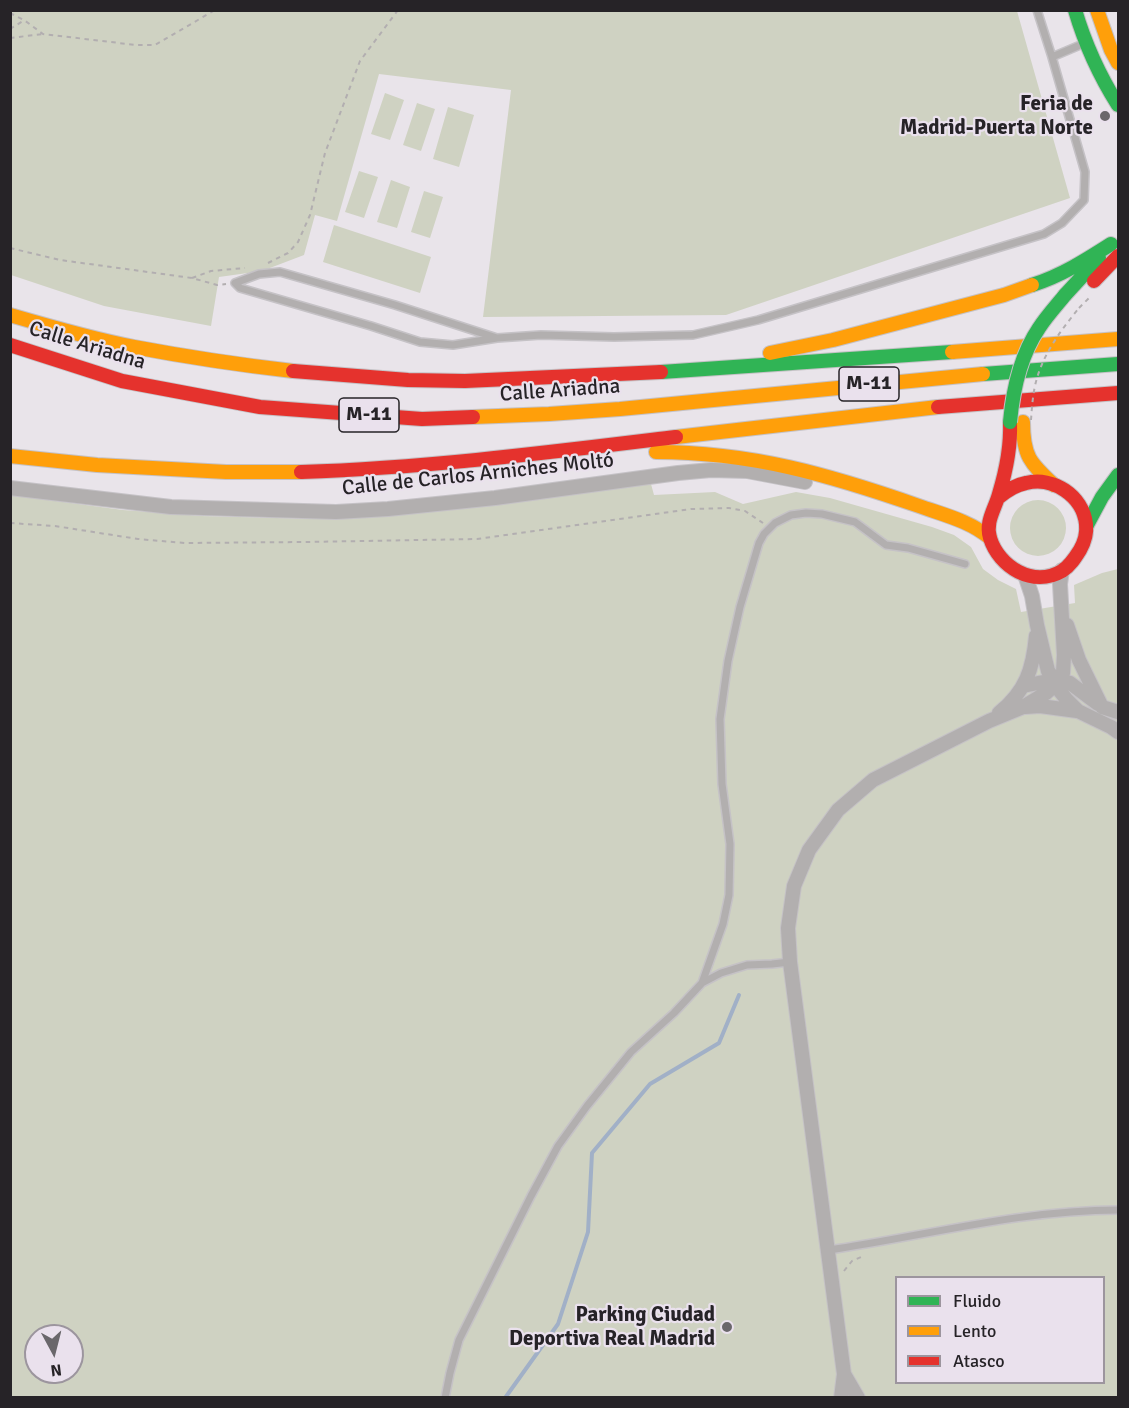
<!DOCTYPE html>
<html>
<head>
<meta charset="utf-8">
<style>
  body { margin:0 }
  #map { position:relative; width:1129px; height:1408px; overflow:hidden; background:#e9e4ea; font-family:Signika,sans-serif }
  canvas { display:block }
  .frame { position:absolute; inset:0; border:12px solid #262327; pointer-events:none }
  .legend { position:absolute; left:895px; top:1276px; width:210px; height:108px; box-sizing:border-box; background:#eae1ed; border:2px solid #9c959e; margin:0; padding:8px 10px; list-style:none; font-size:18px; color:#262327 }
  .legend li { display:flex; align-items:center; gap:12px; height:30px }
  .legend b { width:30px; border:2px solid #9c959e }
  .north { position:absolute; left:24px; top:1324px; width:60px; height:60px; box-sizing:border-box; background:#eae1ed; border:2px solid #9c959e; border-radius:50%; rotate:173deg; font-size:16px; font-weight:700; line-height:24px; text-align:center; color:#262327 }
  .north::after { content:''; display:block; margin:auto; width:21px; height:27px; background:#6a676b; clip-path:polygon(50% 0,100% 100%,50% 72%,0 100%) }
</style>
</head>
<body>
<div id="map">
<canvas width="1129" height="1408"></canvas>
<div class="frame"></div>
<ul class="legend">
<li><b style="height:8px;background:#30b455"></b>Fluido</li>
<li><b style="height:8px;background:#ff9f0a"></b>Lento</li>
<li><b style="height:8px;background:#e5322d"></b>Atasco</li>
</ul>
<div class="north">N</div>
</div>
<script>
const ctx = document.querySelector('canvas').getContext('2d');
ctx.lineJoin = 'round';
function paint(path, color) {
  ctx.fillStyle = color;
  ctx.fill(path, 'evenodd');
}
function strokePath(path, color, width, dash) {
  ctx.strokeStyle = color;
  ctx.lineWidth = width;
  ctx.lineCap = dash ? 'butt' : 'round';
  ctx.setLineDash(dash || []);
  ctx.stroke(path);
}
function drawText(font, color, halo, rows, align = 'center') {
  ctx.font = font + ' Signika,sans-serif';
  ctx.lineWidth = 4.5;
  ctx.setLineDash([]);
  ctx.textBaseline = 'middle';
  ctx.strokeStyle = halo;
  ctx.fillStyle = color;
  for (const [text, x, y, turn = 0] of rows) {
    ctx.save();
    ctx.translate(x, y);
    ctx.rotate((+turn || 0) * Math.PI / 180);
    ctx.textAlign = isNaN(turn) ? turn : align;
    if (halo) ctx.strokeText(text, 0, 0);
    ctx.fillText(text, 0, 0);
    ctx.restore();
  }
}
const green = new Path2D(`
  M 11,11 L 1017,11 L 1070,198 L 726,315 L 483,317 L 511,90 L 379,74 L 337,221 L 315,215 L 304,255 L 262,271 L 219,277 L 211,326 L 104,306 L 11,275 Z
  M 385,93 L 404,100 L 390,140 L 371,134 Z
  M 417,103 L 435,109 L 421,151 L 403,145 Z
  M 448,107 L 474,115 L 459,167 L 433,159 Z
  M 359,171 L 378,177 L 364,218 L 345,212 Z
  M 391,180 L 410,187 L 397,228 L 377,222 Z
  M 424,191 L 443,197 L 430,238 L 411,232 Z
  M 334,225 L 431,257 L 420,293 L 323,262 Z
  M 651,484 L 654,495 L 715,492 L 743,504 L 796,492 L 830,498 L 932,527 L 954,535 L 971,547 L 983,569 L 998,580 L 1016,589 L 1021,612 L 1075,603 L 1074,585 L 1102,573 L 1118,569 L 1118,1397 L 11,1398 L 11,495 L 123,510 L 202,516 L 314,519 L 376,516 L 464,508 ZM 896,1278 L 1104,1278 L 1104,1382 L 896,1382 ZM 36,1336 L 72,1336 L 72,1372 L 36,1372 Z
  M1010 528a28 28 0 1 1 56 0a28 28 0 1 1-56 0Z`);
const stream = new Path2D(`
  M 505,1398 L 558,1324 L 588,1232 L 592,1153 L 650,1084 L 719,1043 L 739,995`);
const path = new Path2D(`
  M 10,13 L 24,20 L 43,34 L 136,45 L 155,45 L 215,10
  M 10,29 L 23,21
  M 10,38 L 43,34
  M 10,248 L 60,260 L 192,278 L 217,285 L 226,284
  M 268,263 L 288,253 L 298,242 L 310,215 L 325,153 L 360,61 L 398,10
  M 192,278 L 211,271 L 245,268
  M 1079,308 L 1091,296
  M 10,523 L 55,526 L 138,539 L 185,543 L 306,542 L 477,539 L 691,509 L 729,508 L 745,511 L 763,523
  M 844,1271 L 852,1261 L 861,1257 L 860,1254`);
const lane = new Path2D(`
  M 1037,10 L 1052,57
  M 280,272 L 395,305 L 497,338 L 453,345 L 420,342 L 371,326 L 240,288 L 235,283 L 259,274 Z
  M 497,338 L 541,335 L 614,337 L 693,335 L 758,320 L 1044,234 L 1062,223 L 1084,200 L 1085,172 L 1052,57 L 1085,43
  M 702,983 L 721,973 L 747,965 L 772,964 L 790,962
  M 829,1250 C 925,1236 1020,1210 1118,1210
  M 445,1398 L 450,1373 L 459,1340 L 531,1196 L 558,1146 L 587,1106 L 631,1052 L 674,1013 L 702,983 L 723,924 L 729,895 L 730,844 L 722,784 L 720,719 L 728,661 L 740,607 L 759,543 L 764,534 L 775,523 L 791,515 L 806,513 L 822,514 L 855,522 L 886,545 L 908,548 L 965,564`);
const street = new Path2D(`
  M 10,488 L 171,507 L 336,512 L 388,509 L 495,498 L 678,473 L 711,470 L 747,471 L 805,482
  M 1025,575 L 1032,596 L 1037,625 L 1048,671 L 1057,683 L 1059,690 L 1067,700 L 1078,711 L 1111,727 L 1118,732
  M 1067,625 L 1079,660 L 1102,707 L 1118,712
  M 1023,686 L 1048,681 L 1057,683 L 1064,682 L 1070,683 L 1098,704
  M 1025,707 L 1040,706 L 1077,711
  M 999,713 C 1026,691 1033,669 1036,636
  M 844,1374 L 858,1398
  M 841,1398 L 844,1374 L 790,962 L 788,928 L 794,886 L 809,850 L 838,810 L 873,780 L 989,721 L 1023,707 L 1046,693 L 1057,683 L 1063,673 L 1064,655 L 1060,584 L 1062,570`);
const fast = new Path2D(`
  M 1075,10 C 1085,44 1099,75 1118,105
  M 1032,285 C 1061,276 1086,260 1111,244
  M 1065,295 L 1099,258
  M 661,372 L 952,352
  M 983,374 L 1118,364
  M 1087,525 L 1102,497 L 1118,475`);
const slow = new Path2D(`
  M 1097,10 L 1111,50 L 1118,63
  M 10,315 C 51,327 92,339 134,347 C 187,357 240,365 293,371
  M 952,352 L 1118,339
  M 770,353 L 833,340 L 1004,295 L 1032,285
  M 473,417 L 549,414 L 620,409 L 983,374
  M 1023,422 C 1023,456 1030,463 1054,485
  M 676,437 L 938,407
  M 656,452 C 751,452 830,475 919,506 C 944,515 970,521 990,538
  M 10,456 L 97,465 L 226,472 L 301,472`);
const jam = new Path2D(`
  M 1094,281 L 1118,256
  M 10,345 L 122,381 L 260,407 L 422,419 L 473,417
  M 293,371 L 408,380 L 465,381 L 661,372
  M 938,407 L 1118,393
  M 301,472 C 427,468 552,452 676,437
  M 998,498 C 1006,491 1015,485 1026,483 C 1053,476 1083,496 1086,524 C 1087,533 1084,543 1080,550 C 1075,558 1070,566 1062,571 C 1033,588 999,567 990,538 C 985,522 995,509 999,494 C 1006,471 1011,446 1010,422`);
const pathBridge = new Path2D(`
  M 1031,420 C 1032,406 1033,391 1037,378 C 1045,351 1062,329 1079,308`);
const fastBridge = new Path2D(`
  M 1010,422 C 1013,389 1020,356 1039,328 C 1046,317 1056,306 1065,295`);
const markers = [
  [1105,116,6,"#6a676b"],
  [727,1327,6,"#6a676b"]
];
const shields = [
  [869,384,60],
  [369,415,60]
];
const shieldNames = [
  ["M-11",869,384],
  ["M-11",369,415]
];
const poiNames = [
  ["Feria de",1093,104],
  ["Madrid-Puerta Norte",1093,128],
  ["Parking Ciudad",715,1315],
  ["Deportiva Real Madrid",715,1339]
];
const streetNames = [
  ["Calle Ariadna",87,346,17],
  ["Calle Ariadna",560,391,-4],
  ["Calle de Carlos Arniches Moltó",478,475,-6]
];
paint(green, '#cfd2c2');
strokePath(stream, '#a1b0c7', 4);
strokePath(lane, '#c5c2c6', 10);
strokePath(street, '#c5c2c6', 16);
strokePath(fast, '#c5c2c6', 16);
strokePath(slow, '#c5c2c6', 16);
strokePath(jam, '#c5c2c6', 16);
strokePath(path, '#b2aeb0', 2, [4.5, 4.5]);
strokePath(lane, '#b2afaf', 7);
strokePath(street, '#b2afaf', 14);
strokePath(fast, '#30b455', 14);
strokePath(slow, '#ff9f0a', 14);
strokePath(jam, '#e5322d', 14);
strokePath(fastBridge, '#c5c2c6', 16, []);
strokePath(pathBridge, '#b2aeb0', 2, [4.5, 4.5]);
strokePath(fastBridge, '#30b455', 14);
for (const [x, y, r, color] of markers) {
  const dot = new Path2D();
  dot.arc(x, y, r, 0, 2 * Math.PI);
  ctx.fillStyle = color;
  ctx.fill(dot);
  strokePath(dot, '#eae1ed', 2);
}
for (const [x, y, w] of shields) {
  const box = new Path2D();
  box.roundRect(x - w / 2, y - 17, w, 34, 4.5);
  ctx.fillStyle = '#eae1ed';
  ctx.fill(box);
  strokePath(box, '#262327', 1.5);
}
drawText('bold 20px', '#262327', null, shieldNames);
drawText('bold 21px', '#262327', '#eae1ed', poiNames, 'right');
drawText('21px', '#262327', '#eae1ed', streetNames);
</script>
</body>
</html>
